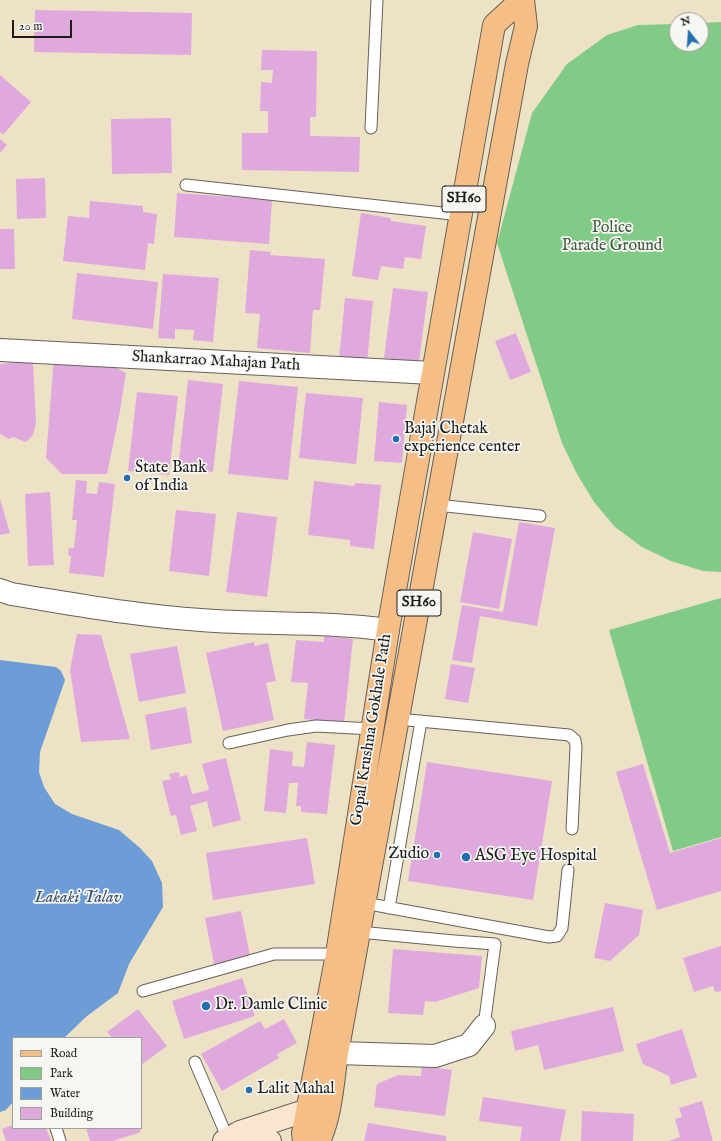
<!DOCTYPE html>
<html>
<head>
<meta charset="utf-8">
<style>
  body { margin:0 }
  #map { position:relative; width:721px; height:1141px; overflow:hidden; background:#ede2c5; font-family:"IM FELL English",serif }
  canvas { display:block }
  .legend { position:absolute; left:12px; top:1037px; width:130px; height:92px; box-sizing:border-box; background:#f6f6f2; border:1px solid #9f9f9c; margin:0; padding:5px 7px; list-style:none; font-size:12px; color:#1c1c1c }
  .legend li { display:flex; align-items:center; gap:8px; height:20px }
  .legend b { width:20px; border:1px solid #9f9f9c }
  .north { position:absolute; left:669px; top:12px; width:40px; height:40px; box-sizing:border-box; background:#f6f6f2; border:1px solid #9f9f9c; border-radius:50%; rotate:343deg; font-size:11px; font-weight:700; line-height:16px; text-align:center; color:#1c1c1c }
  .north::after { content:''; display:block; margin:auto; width:14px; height:18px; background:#1f6fb2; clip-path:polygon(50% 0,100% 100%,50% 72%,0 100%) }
  .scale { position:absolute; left:12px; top:20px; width:60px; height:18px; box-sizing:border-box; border:2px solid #1c1c1c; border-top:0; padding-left:5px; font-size:12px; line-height:14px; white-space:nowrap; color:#1c1c1c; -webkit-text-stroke:3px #f6f6f2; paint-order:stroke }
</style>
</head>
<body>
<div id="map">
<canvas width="721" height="1141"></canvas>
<ul class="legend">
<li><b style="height:5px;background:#f6be87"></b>Road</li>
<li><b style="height:11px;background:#81cb87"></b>Park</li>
<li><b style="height:11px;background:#6c9dd6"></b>Water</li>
<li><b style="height:11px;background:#dfa9dd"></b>Building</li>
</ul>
<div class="north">N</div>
<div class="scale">20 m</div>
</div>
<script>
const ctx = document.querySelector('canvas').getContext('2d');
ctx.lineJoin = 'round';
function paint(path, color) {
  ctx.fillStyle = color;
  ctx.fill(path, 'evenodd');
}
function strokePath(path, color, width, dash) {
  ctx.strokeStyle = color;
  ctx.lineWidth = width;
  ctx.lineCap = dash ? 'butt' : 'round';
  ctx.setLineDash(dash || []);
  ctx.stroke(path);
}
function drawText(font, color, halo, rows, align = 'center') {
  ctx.font = font + ' "IM FELL English",serif';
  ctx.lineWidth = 3.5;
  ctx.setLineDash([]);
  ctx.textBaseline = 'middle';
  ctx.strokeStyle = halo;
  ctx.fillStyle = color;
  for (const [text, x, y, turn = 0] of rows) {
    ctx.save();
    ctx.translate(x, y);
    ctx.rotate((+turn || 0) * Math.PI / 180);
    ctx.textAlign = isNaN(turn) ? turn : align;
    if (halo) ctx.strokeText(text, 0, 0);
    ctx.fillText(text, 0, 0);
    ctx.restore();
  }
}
const green = new Path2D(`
  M 721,22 L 721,572 L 703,571 L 671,561 L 642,547 L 615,527 L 594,502 L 577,474 L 562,443 L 497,243 L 532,113 L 567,64 L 607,35 L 638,25 L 677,24 L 677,44 L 701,44 L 701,23 Z
  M 721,598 L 721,837 L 673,851 L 609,630 Z`);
const water = new Path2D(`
  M 0,660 L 56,667 L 61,671 L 65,680 L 40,752 L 39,772 L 44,787 L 55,804 L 72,814 L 119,830 L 140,848 L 152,861 L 162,883 L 163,907 L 129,964 L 118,993 L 87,1016 L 64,1038 L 13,1038 L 13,1102 L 6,1110 L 0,1112 Z`);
const building = new Path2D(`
  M 35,10 L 192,13 L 191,55 L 34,52 Z
  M 262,50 L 317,51 L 316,117 L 310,117 L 310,136 L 360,137 L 359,172 L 242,170 L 242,133 L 268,133 L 268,111 L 260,111 L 261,82 L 272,83 L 273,70 L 261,70 Z
  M 0,75 L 31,102 L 3,135 L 0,132 Z
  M 171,118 L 172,173 L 112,174 L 111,119 Z
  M 0,139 L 7,145 L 0,153 Z
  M 45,178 L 46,218 L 17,219 L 16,179 Z
  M 177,193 L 272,200 L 269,244 L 174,237 Z
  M 90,201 L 143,206 L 143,212 L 157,214 L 154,244 L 148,243 L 145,270 L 63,261 L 68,216 L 89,218 Z
  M 361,213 L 391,218 L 391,221 L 426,226 L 421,259 L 405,257 L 403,269 L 381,266 L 378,280 L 352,276 Z
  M 0,229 L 14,229 L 15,269 L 0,269 Z
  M 250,250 L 271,252 L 270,255 L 325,259 L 320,310 L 313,310 L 310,353 L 257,348 L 260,314 L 245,313 Z
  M 77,273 L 158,282 L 153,329 L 72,319 Z
  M 163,274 L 219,278 L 213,342 L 193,340 L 194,330 L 175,329 L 175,339 L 158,338 Z
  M 393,288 L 428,292 L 419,362 L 384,358 Z
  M 345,298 L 373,301 L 367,362 L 339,359 Z
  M 516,333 L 531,372 L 510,380 L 495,341 Z
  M 54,357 L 96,358 L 126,373 L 120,411 L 107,474 L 62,474 L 46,458 Z
  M 33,360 L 36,424 L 33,435 L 26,442 L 13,437 L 9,439 L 0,434 L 0,364 Z
  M 188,380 L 223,384 L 213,472 L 178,469 Z
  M 239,381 L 298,387 L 288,480 L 228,474 Z
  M 137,392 L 178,396 L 169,475 L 128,471 Z
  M 306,393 L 363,398 L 356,464 L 299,458 Z
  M 379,402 L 407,405 L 402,463 L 374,461 Z
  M 76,480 L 87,481 L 86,493 L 97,494 L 99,482 L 115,484 L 104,577 L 69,573 L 71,556 L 68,555 L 69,548 L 74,548 L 77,520 L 72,520 Z
  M 314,481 L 354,486 L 355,483 L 381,485 L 374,549 L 350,546 L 350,540 L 308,535 Z
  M 50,492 L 54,565 L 28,566 L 25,494 Z
  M 0,499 L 10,533 L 0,535 Z
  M 176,510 L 216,514 L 209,576 L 169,571 Z
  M 237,512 L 277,517 L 267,597 L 226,592 Z
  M 519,522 L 555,528 L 537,626 L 480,616 L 472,663 L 452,660 L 462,605 L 503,612 Z
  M 473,532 L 512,539 L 499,609 L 460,602 Z
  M 77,634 L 101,635 L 130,739 L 81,742 L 70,670 Z
  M 324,636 L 353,639 L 344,723 L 304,719 L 308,683 L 291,682 L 296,640 L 324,642 Z
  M 254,642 L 255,646 L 268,643 L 276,681 L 266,683 L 274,720 L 223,731 L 206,653 Z
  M 177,646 L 186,693 L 139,702 L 130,654 Z
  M 451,664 L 475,668 L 468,703 L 445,699 Z
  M 186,707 L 192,743 L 151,750 L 145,715 Z
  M 307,742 L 335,745 L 327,814 L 301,812 L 301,806 L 296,806 L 298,783 L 289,783 L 286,813 L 264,811 L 270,749 L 293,752 L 292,766 L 304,767 Z
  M 226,758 L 241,820 L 213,827 L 207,801 L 190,806 L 197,831 L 181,835 L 176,815 L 171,816 L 162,781 L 171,779 L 169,774 L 179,772 L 180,777 L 187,775 L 192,794 L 209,790 L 202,764 Z
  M 427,762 L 552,781 L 533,900 L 408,881 Z
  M 643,764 L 670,853 L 721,838 L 721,891 L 657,910 L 616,772 Z
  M 307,838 L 315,884 L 213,900 L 206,853 Z
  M 605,903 L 643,910 L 639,935 L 610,961 L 594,958 Z
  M 241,911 L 250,956 L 214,964 L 205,918 Z
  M 721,946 L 721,991 L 715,992 L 713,986 L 694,992 L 683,958 Z
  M 393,949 L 482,956 L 479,988 L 435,1002 L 425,1001 L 423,1015 L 388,1013 Z
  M 242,978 L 255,1016 L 184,1039 L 172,1001 Z
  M 613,1007 L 624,1051 L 544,1070 L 538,1045 L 515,1051 L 511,1031 Z
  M 138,1009 L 167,1046 L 141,1065 L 141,1038 L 112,1038 L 107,1032 Z
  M 284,1019 L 297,1043 L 277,1054 L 279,1058 L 222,1091 L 201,1054 L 260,1021 L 265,1029 Z
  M 682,1029 L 697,1077 L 671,1085 L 669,1076 L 643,1064 L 636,1044 Z
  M 422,1066 L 452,1070 L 445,1116 L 374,1107 L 377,1084 L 398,1075 L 421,1076 Z
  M 483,1097 L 566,1110 L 560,1141 L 520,1141 L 522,1127 L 479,1121 Z
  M 702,1101 L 713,1141 L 669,1141 L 680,1137 L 675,1119 L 682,1117 L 679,1108 Z
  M 582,1111 L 634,1114 L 633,1141 L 581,1141 Z
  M 368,1123 L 446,1136 L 446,1141 L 364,1141 Z
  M 13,1125 L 13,1128 L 46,1128 L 51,1141 L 6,1141 L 2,1129 Z
  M 86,1128 L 139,1128 L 141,1132 L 113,1141 L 90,1141 Z`);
const lane = new Path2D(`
  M 371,128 L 377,0
  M 186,185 L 461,215
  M 437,505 L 540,516
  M 398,719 L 569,735 L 575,740 L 576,747 L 572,829
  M 229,743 L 288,730 L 316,726 L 373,729
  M 364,903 L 549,937 L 557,936 L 562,928 L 568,870
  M 389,908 L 421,721
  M 359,932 L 454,941 L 495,944 L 484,1026
  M 143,991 L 274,954 L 337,954
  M 195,1062 L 228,1139
  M 56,1128 L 60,1141`);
const street = new Path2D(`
  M 0,350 L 432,373
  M 0,590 L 11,594 C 74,604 137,616 201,620 C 263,625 326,621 388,630
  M 337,1053 L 435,1056 L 469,1045 L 484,1026`);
const secondary = new Path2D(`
  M 240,1132 L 308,1110 L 325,1113
  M 224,1141 L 240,1132 L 270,1141`);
const primary = new Path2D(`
  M 304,1141 L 303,1133 L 337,954 L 388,630 L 494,25 L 521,0
  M 319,1141 C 331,1116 333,1080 337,1053 L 517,64 L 526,26 L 523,0`);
const markers = [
  [396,439,4,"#1f6fb2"],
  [127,478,4,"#1f6fb2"],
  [437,855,4,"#1f6fb2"],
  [466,857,5,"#1f6fb2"],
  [206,1006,5,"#1f6fb2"],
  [249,1090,4,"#1f6fb2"]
];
const shields = [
  [464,199,44],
  [419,603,44]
];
const shieldNames = [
  ["SH60",464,199],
  ["SH60",419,603]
];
const parkNames = [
  ["Police",612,229],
  ["Parade Ground",612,247]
];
const streetNames = [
  ["Shankarrao Mahajan Path",216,362,3],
  ["Gopal Krushna Gokhale Path",372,730,-81]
];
const poiNames = [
  ["Bajaj Chetak",404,430],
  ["experience center",404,448],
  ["State Bank",135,469],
  ["of India",135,487],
  ["Zudio",429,855,"right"],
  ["ASG Eye Hospital",475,857],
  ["Dr. Damle Clinic",215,1006],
  ["Lalit Mahal",257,1090]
];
const waterNames = [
  ["Lakaki Talav",78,899]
];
paint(green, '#81cb87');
paint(water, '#6c9dd6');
paint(building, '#dfa9dd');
strokePath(lane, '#656157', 13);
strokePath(street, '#656157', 24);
strokePath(secondary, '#656157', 24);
strokePath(primary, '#656157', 24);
strokePath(lane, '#fff', 11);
strokePath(street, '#fff', 22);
strokePath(secondary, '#fbe5cf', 22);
strokePath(primary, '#f6be87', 22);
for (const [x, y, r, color] of markers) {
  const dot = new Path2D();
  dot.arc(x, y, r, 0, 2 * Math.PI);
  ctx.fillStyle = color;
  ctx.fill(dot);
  strokePath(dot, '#f6f6f2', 1.5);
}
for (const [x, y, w] of shields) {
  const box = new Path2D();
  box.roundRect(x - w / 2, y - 13, w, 26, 3);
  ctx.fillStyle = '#f6f6f2';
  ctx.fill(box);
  strokePath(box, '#1c1c1c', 1);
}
drawText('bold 15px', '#1c1c1c', null, shieldNames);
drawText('16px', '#3f5941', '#f6f6f2', parkNames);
drawText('16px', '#1c1c1c', '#f6f6f2', streetNames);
drawText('16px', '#1c1c1c', '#f6f6f2', poiNames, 'left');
drawText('italic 17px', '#405670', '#f6f6f2', waterNames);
</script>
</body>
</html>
